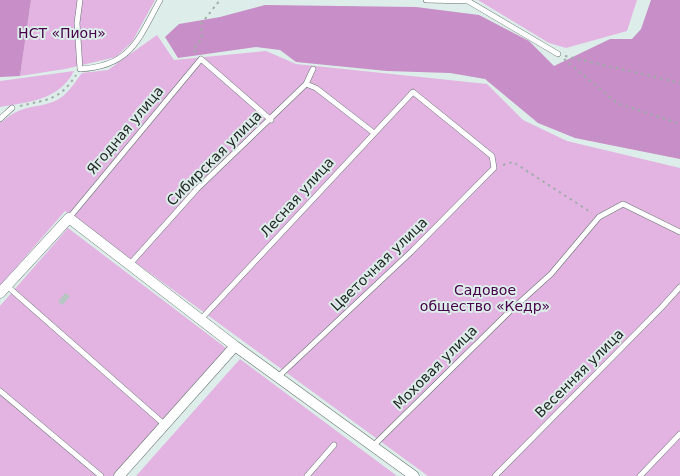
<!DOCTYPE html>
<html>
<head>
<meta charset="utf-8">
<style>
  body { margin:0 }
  canvas { display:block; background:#ddede9 }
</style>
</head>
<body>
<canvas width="680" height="476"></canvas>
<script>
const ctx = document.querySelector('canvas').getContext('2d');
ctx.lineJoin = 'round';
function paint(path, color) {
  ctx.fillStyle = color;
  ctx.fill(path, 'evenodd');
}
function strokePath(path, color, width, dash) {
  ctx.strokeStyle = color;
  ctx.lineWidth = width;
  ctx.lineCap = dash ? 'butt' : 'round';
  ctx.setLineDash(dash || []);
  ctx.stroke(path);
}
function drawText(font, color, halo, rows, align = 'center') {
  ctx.font = font + ' "DejaVu Sans",sans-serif';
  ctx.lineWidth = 4;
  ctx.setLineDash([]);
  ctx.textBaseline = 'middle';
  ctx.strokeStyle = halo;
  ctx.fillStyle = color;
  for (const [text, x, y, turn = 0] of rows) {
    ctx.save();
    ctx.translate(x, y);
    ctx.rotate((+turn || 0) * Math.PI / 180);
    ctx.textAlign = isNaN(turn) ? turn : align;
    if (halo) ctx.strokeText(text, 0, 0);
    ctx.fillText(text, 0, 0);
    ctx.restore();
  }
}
const green = new Path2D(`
  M 31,0 L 155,0 L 132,42 L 116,57 L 65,69 L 20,76 Z
  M 478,0 L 637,0 L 627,31 L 566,48 L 549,43 Z
  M 157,35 L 174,60 L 266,51 L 296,64 L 487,84 L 523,120 L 567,141 L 680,168 L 680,476 L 428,476 L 65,211 L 0,286 L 0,121 L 2,122 C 24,103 32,110 55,101 C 67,96 74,83 82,73 L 108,70 Z
  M 74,71 C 59,100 30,102 0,107 L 0,81 Z
  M 68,228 L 226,348 L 113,476 L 0,476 L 0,306 Z
  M 240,359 L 397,476 L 136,476 Z`);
const forest = new Path2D(`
  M 0,0 L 31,0 L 20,76 L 0,77 Z
  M 651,0 L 680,0 L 680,159 L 575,138 L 538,123 L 485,79 L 450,73 L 387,71 L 296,62 L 280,50 L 256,47 L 178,58 L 165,37 L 179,24 L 220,17 L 265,5 L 416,7 L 479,15 L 529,41 L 554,66 L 610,39 L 632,39 L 641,29 Z`);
const building = new Path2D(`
  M 65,293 L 70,296 L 63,305 L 58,302 Z`);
const path = new Path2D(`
  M 196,52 L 193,49 L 202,39 L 201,24 L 220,0
  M 565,56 L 680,83
  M 564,59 L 617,103 L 680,124
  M 20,106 C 48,99 59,101 76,75
  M 503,165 L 513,162 L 592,213`);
const service = new Path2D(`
  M 80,0 L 77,23 L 80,69 C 131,66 138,40 160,0
  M 426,0 L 468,1 L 558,54
  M 306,84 L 316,88 L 374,133
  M 0,119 L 12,108
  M 69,218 L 201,59 L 271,120
  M 130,264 L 197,189 L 306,84 L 313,69
  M 7,286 L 165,425
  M 201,319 L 413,92 L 492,156 L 494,168 L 411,252 L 279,376
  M 0,391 L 101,476
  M 373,446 L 509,312 L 551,274 L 599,217 L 623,204 L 680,232
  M 307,476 L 334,445
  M 495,476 L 661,308 L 680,287
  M 640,476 L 680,434`);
const minor = new Path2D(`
  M 0,293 L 69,218 L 235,346 L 414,476
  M 119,476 L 235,346`);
const parkNames = [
  ["НСТ «Пион»",62,34],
  ["Садовое",485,291],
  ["общество «Кедр»",485,307]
];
const streetNames = [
  ["Ягодная улица",126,131,-50],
  ["Сибирская улица",215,159,-45],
  ["Лесная улица",298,198,-48],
  ["Цветочная улица",380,265,-44],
  ["Моховая улица",436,368,-45],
  ["Весенняя улица",580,374,-45]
];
paint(green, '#e3b4e2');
paint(forest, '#c78ec7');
paint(building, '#b7c6c3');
strokePath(service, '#667471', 6);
strokePath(minor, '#667471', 11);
strokePath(path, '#a1adaa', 2, [2.5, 4]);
strokePath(service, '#fff', 5);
strokePath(minor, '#fff', 10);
drawText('14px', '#48004b', '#ddede9', parkNames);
drawText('14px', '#1f2423', '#ddede9', streetNames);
</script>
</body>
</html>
